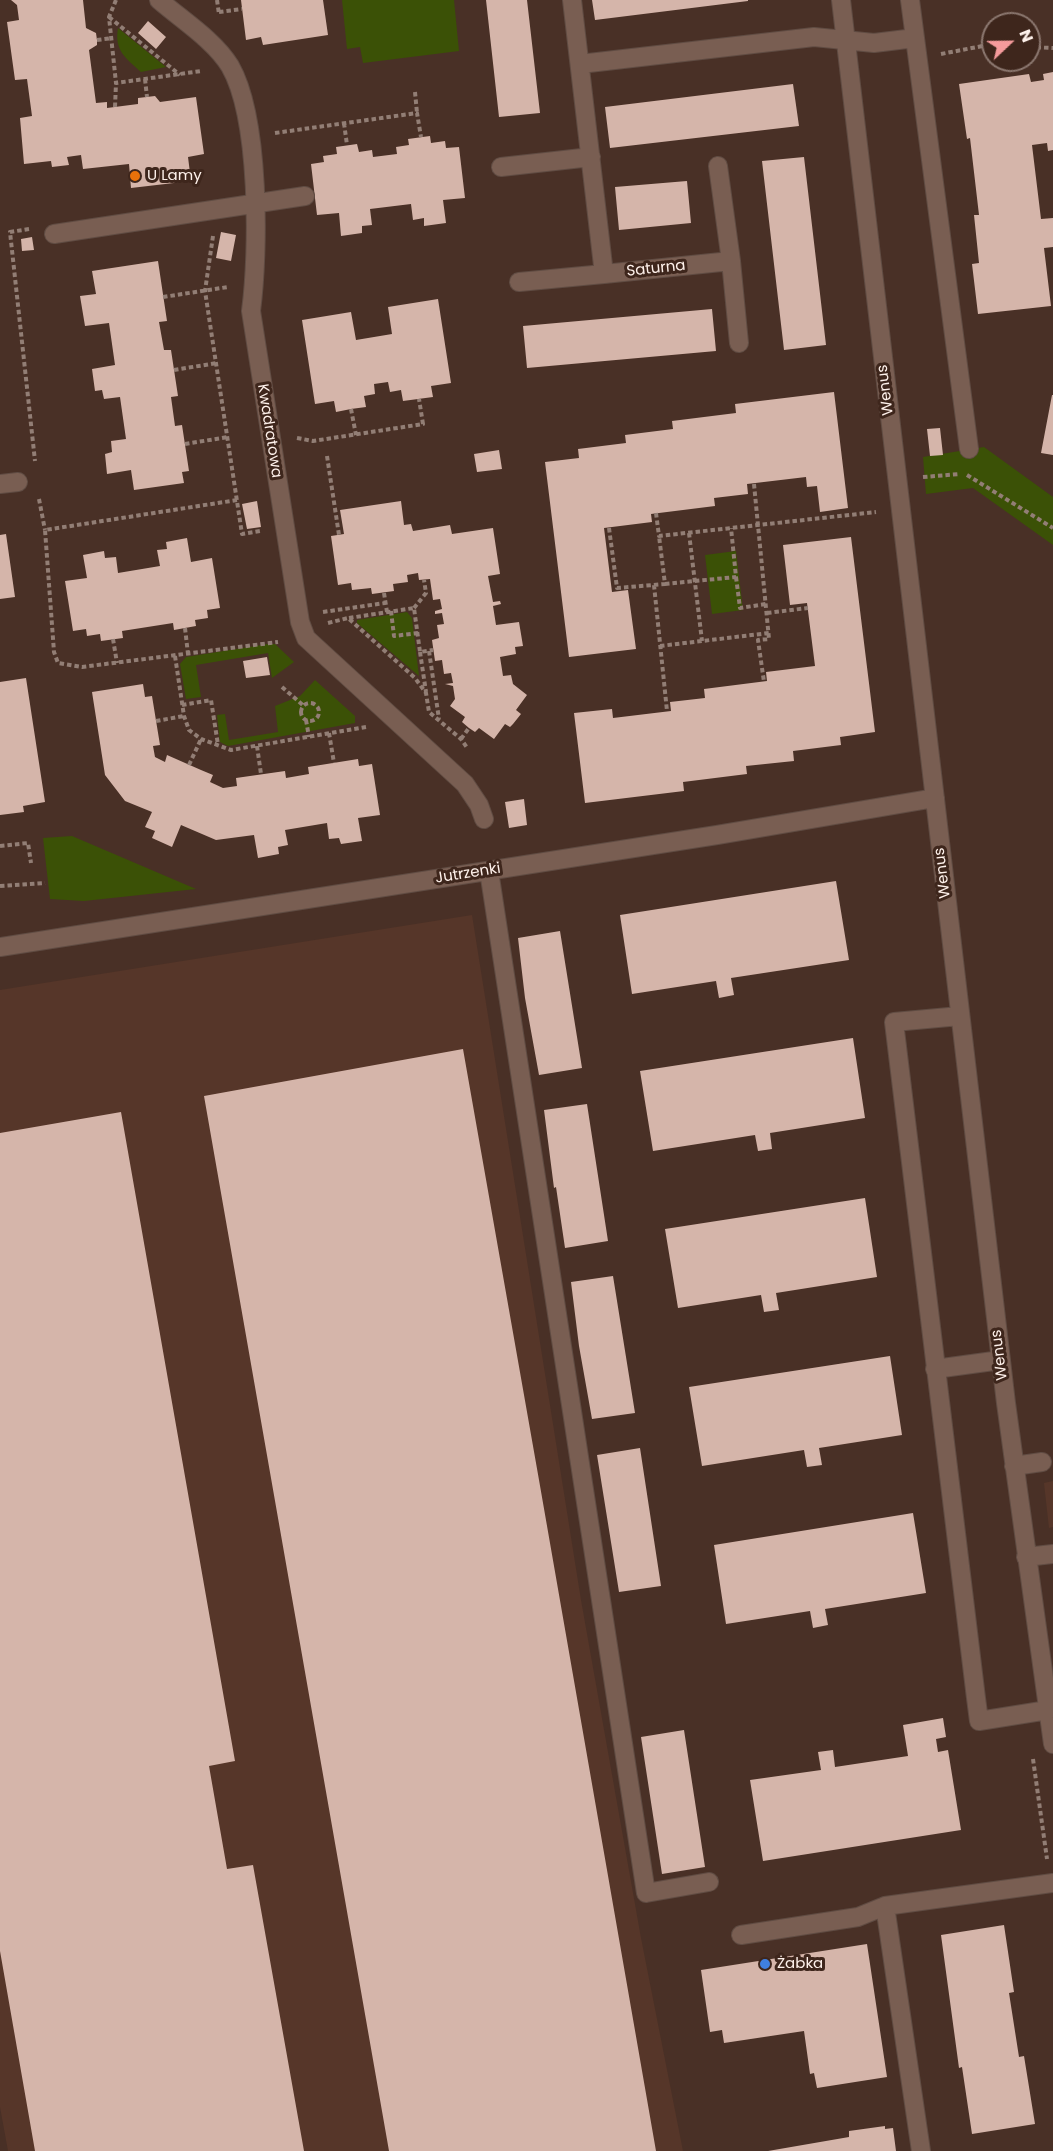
<!DOCTYPE html>
<html>
<head>
<meta charset="utf-8">
<style>
  body { margin:0 }
  #map { position:relative; width:1053px; height:2151px; overflow:hidden; background:#493026; font-family:Poppins,sans-serif }
  canvas { display:block }
  .north { position:absolute; left:981px; top:12px; width:60px; height:60px; box-sizing:border-box; background:#3e261c; border:2px solid #8b776f; border-radius:50%; rotate:68deg; font-size:16px; font-weight:700; line-height:24px; text-align:center; color:#fef1eb }
  .north::after { content:''; display:block; margin:auto; width:21px; height:27px; background:#f59b9c; clip-path:polygon(50% 0,100% 100%,50% 72%,0 100%) }
</style>
</head>
<body>
<div id="map">
<canvas width="1053" height="2151"></canvas>
<div class="north">N</div>
</div>
<script>
const ctx = document.querySelector('canvas').getContext('2d');
ctx.lineJoin = 'round';
function paint(path, color) {
  ctx.fillStyle = color;
  ctx.fill(path, 'evenodd');
}
function strokePath(path, color, width, dash) {
  ctx.strokeStyle = color;
  ctx.lineWidth = width;
  ctx.lineCap = dash ? 'butt' : 'round';
  ctx.setLineDash(dash || []);
  ctx.stroke(path);
}
function drawText(font, color, halo, rows, align = 'center') {
  ctx.font = font + ' Poppins,sans-serif';
  ctx.lineWidth = 6;
  ctx.setLineDash([]);
  ctx.textBaseline = 'middle';
  ctx.strokeStyle = halo;
  ctx.fillStyle = color;
  for (const [text, x, y, turn = 0] of rows) {
    ctx.save();
    ctx.translate(x, y);
    ctx.rotate((+turn || 0) * Math.PI / 180);
    ctx.textAlign = isNaN(turn) ? turn : align;
    if (halo) ctx.strokeText(text, 0, 0);
    ctx.fillText(text, 0, 0);
    ctx.restore();
  }
}
const built = new Path2D(`
  M 472,915 L 581,1600 L 641,1938 L 683,2151 L 8,2151 L 0,2107 L 0,990 Z
  M 1053,1481 L 1053,1527 L 1049,1528 L 1044,1483 Z`);
const green = new Path2D(`
  M 342,0 L 454,0 L 459,51 L 363,63 L 360,47 L 347,49 Z
  M 118,28 L 166,67 L 141,72 C 126,58 114,51 118,28 Z
  M 984,447 L 1053,497 L 1053,545 L 973,488 L 926,494 L 923,457 Z
  M 736,551 L 743,610 L 712,614 L 705,555 Z
  M 407,612 L 412,618 L 419,676 L 357,623 L 357,620 Z
  M 268,644 L 275,644 L 294,662 L 272,678 L 268,653 L 196,665 L 201,697 L 186,699 L 180,664 L 186,657 Z
  M 315,680 L 355,716 L 355,723 L 228,746 L 220,742 L 217,715 L 225,714 L 229,740 L 278,732 L 275,706 L 300,696 Z
  M 72,836 L 196,889 L 84,901 L 50,899 L 43,838 Z`);
const building = new Path2D(`
  M 11,0 L 83,0 L 86,28 L 96,33 L 97,40 L 97,45 L 89,50 L 96,103 L 107,102 L 107,108 L 138,104 L 138,98 L 155,96 L 160,102 L 196,97 L 204,154 L 188,157 L 191,181 L 131,188 L 129,164 L 83,169 L 81,155 L 67,157 L 69,165 L 52,167 L 51,161 L 24,164 L 20,118 L 32,116 L 27,79 L 15,80 L 7,22 L 19,20 L 17,5 Z
  M 241,0 L 323,0 L 328,35 L 263,45 L 261,37 L 246,40 Z
  M 486,0 L 527,0 L 540,113 L 499,117 Z
  M 592,0 L 748,0 L 748,1 L 595,20 Z
  M 148,21 L 166,37 L 156,49 L 138,33 Z
  M 1053,72 L 1053,150 L 1048,151 L 1047,143 L 1032,145 L 1041,219 L 1053,218 L 1053,247 L 1044,248 L 1051,306 L 978,314 L 972,264 L 979,263 L 974,215 L 979,215 L 970,138 L 967,139 L 959,84 L 1029,74 L 1031,82 L 1044,80 L 1043,74 Z
  M 793,84 L 799,126 L 610,148 L 605,107 Z
  M 430,136 L 431,143 L 445,141 L 446,148 L 459,147 L 465,198 L 443,200 L 446,223 L 424,226 L 424,218 L 413,220 L 411,204 L 370,209 L 372,225 L 362,226 L 362,233 L 341,236 L 339,213 L 317,215 L 311,164 L 324,162 L 323,156 L 337,154 L 336,147 L 357,144 L 359,152 L 372,150 L 373,157 L 397,154 L 396,147 L 409,145 L 408,139 Z
  M 804,157 L 826,345 L 784,350 L 762,161 Z
  M 687,181 L 691,223 L 619,230 L 615,187 Z
  M 221,232 L 236,235 L 231,261 L 216,258 Z
  M 32,237 L 34,250 L 22,251 L 21,239 Z
  M 158,261 L 167,321 L 159,322 L 164,350 L 171,350 L 178,396 L 171,397 L 175,426 L 182,425 L 189,471 L 182,472 L 184,483 L 134,490 L 131,470 L 107,474 L 105,454 L 112,452 L 111,441 L 126,439 L 120,397 L 104,399 L 102,390 L 95,391 L 92,369 L 115,365 L 109,323 L 85,326 L 80,296 L 96,294 L 92,271 Z
  M 438,299 L 451,383 L 431,386 L 433,397 L 403,401 L 401,390 L 390,392 L 388,382 L 374,384 L 375,394 L 364,396 L 366,407 L 351,409 L 336,412 L 334,401 L 315,404 L 302,320 L 351,312 L 356,340 L 392,334 L 388,307 Z
  M 712,309 L 716,351 L 527,368 L 523,326 Z
  M 834,392 L 848,508 L 820,512 L 817,486 L 807,487 L 806,477 L 747,484 L 748,494 L 714,498 L 715,506 L 651,514 L 652,522 L 604,528 L 612,592 L 628,590 L 636,649 L 569,657 L 545,462 L 579,458 L 578,449 L 626,443 L 625,435 L 673,429 L 672,421 L 736,413 L 735,404 Z
  M 1052,395 L 1053,395 L 1053,455 L 1041,453 Z
  M 940,428 L 943,455 L 930,456 L 927,429 Z
  M 499,450 L 502,469 L 477,472 L 474,454 Z
  M 257,501 L 261,527 L 247,529 L 242,504 Z
  M 401,501 L 404,525 L 411,524 L 413,531 L 450,525 L 452,534 L 493,528 L 500,574 L 488,576 L 493,602 L 500,601 L 501,604 L 493,606 L 496,625 L 519,622 L 523,646 L 515,647 L 516,654 L 500,657 L 503,676 L 511,675 L 513,684 L 527,695 L 516,710 L 521,714 L 513,724 L 510,727 L 505,724 L 494,739 L 479,728 L 475,732 L 469,728 L 462,722 L 465,717 L 450,706 L 455,699 L 453,686 L 445,684 L 453,683 L 451,673 L 444,674 L 442,660 L 435,661 L 432,640 L 439,638 L 437,625 L 444,624 L 442,613 L 435,614 L 435,611 L 442,609 L 440,599 L 433,600 L 430,579 L 419,580 L 418,573 L 407,575 L 408,582 L 393,584 L 394,591 L 372,594 L 371,588 L 352,590 L 351,583 L 338,585 L 331,536 L 344,534 L 340,510 Z
  M 6,534 L 15,597 L 0,599 L 0,535 Z
  M 851,537 L 875,732 L 840,737 L 841,745 L 793,751 L 794,761 L 746,766 L 747,774 L 683,782 L 684,791 L 585,803 L 574,713 L 612,709 L 613,718 L 671,711 L 670,702 L 705,698 L 704,689 L 767,681 L 766,672 L 815,666 L 807,603 L 790,605 L 783,545 Z
  M 187,538 L 191,562 L 212,558 L 220,608 L 207,610 L 208,618 L 195,620 L 196,626 L 174,630 L 173,623 L 122,631 L 123,638 L 101,641 L 100,634 L 87,636 L 86,629 L 73,631 L 65,581 L 87,578 L 83,555 L 104,551 L 105,558 L 116,557 L 118,573 L 160,566 L 157,550 L 167,549 L 166,542 Z
  M 267,657 L 270,675 L 246,678 L 243,661 Z
  M 26,678 L 45,802 L 23,806 L 24,812 L 0,815 L 0,682 Z
  M 143,684 L 145,697 L 152,696 L 160,745 L 153,746 L 155,757 L 165,762 L 167,755 L 201,770 L 213,775 L 210,782 L 223,788 L 237,786 L 236,778 L 285,771 L 286,778 L 309,774 L 308,767 L 358,759 L 359,766 L 372,764 L 380,815 L 358,818 L 362,841 L 341,844 L 339,838 L 329,839 L 327,823 L 285,830 L 288,845 L 278,847 L 279,854 L 258,858 L 254,835 L 216,840 L 181,825 L 172,847 L 152,838 L 155,831 L 145,827 L 152,812 L 125,801 L 105,775 L 92,692 Z
  M 524,799 L 527,825 L 509,828 L 505,802 Z
  M 836,881 L 849,960 L 731,978 L 734,995 L 719,998 L 716,981 L 632,994 L 620,915 Z
  M 560,931 L 582,1068 L 539,1075 L 525,998 L 518,938 Z
  M 853,1038 L 865,1118 L 770,1133 L 772,1149 L 758,1151 L 755,1135 L 653,1151 L 640,1071 Z
  M 463,1049 L 539,1480 L 656,2151 L 389,2151 L 204,1096 Z
  M 587,1104 L 608,1241 L 565,1248 L 556,1187 L 554,1188 L 544,1110 Z
  M 121,1112 L 235,1761 L 209,1766 L 227,1869 L 253,1865 L 304,2151 L 35,2151 L 0,1951 L 0,1133 Z
  M 865,1198 L 877,1277 L 776,1293 L 779,1310 L 764,1312 L 761,1295 L 678,1308 L 665,1229 Z
  M 613,1276 L 635,1413 L 592,1419 L 579,1346 L 571,1282 Z
  M 890,1356 L 902,1435 L 819,1448 L 822,1465 L 807,1467 L 804,1450 L 702,1466 L 689,1387 Z
  M 640,1448 L 661,1586 L 619,1592 L 597,1455 Z
  M 913,1513 L 926,1593 L 825,1609 L 828,1625 L 813,1628 L 810,1611 L 726,1624 L 714,1545 Z
  M 943,1718 L 946,1737 L 936,1739 L 938,1752 L 948,1750 L 961,1830 L 763,1861 L 750,1780 L 821,1770 L 818,1752 L 833,1750 L 835,1767 L 908,1756 L 903,1725 Z
  M 684,1730 L 705,1867 L 662,1874 L 641,1737 Z
  M 1004,1925 L 1014,1992 L 1009,1993 L 1019,2057 L 1024,2056 L 1035,2124 L 972,2134 L 962,2067 L 959,2068 L 941,1935 Z
  M 867,1944 L 887,2077 L 817,2088 L 814,2073 L 810,2074 L 804,2031 L 724,2043 L 722,2030 L 710,2032 L 701,1970 Z
  M 885,2126 L 885,2129 L 893,2128 L 896,2151 L 768,2151 L 849,2137 L 849,2131 Z`);
const path = new Path2D(`
  M 116,0 L 109,17 L 116,83 L 201,71
  M 217,0 L 219,14
  M 219,12 L 242,9
  M 109,17 L 180,75
  M 97,40 L 112,38
  M 1029,47 L 1053,48
  M 941,54 L 993,44
  M 145,79 L 147,97
  M 415,92 L 417,113
  M 115,107 L 116,83
  M 344,123 L 347,145
  M 275,133 L 417,113 L 421,137
  M 29,229 L 10,232 L 35,461
  M 213,236 L 205,291 L 242,534 L 260,531
  M 163,297 L 228,287
  M 174,370 L 217,363
  M 351,409 L 356,435
  M 297,438 L 313,441 L 423,424 L 419,399
  M 185,444 L 228,437
  M 327,456 L 339,535
  M 967,475 L 1053,528
  M 923,477 L 960,474
  M 754,484 L 769,639 L 758,640 L 764,682
  M 39,499 L 45,530
  M 237,500 L 45,530 L 54,652 L 58,663 L 82,667 L 278,642
  M 656,513 L 659,536 L 876,512
  M 609,528 L 617,588 L 665,584 L 659,536
  M 689,533 L 702,641
  M 736,577 L 740,608 L 766,604
  M 665,584 L 736,577 L 731,528
  M 654,585 L 667,711
  M 384,593 L 387,612
  M 414,608 L 426,593 L 424,580
  M 391,611 L 394,636 L 418,633
  M 323,612 L 385,603
  M 767,613 L 808,608
  M 349,618 L 414,608 L 420,652 L 433,650
  M 328,623 L 348,618 L 415,678 L 426,693 L 429,712 L 461,739 L 468,749
  M 185,628 L 188,654
  M 113,639 L 117,663
  M 660,646 L 769,633
  M 429,651 L 439,719
  M 420,652 L 426,692
  M 175,656 L 184,716 L 189,730 L 201,739 L 231,750 L 366,727
  M 282,687 L 304,706
  M301 712a9 9 0 1 1 18 0a9 9 0 1 1-18 0Z
  M 182,705 L 211,700 L 218,745
  M 306,720 L 309,737
  M 156,721 L 184,716
  M 329,733 L 334,763
  M 461,739 L 469,728
  M 257,746 L 261,774
  M 189,765 L 201,739
  M 0,846 L 28,843 L 31,863
  M 0,886 L 45,883
  M 1033,1759 L 1047,1859`);
const minor = new Path2D(`
  M 159,0 C 182,20 214,40 230,66 C 260,118 259,251 251,311 L 300,622 L 306,638 L 465,784 L 479,805 L 484,819
  M 572,0 L 604,274 L 731,261 L 718,166
  M 841,0 L 1006,1403 L 1053,1744
  M 910,0 L 969,449
  M 580,64 L 814,37 L 874,43 L 915,38
  M 501,167 L 591,157
  M 54,234 L 305,196
  M 731,261 L 739,343
  M 519,282 L 604,274
  M 0,484 L 18,482
  M 489,871 L 646,1893 L 709,1882
  M 0,947 L 717,835 L 935,798
  M 960,1016 L 894,1022 L 976,1698 L 979,1721 L 1048,1710
  M 935,1369 L 1001,1360
  M 1014,1466 L 1042,1462
  M 1026,1557 L 1053,1554
  M 885,1906 L 921,2151
  M 741,1935 L 858,1917 L 885,1906 L 1053,1883`);
const markers = [
  [135,176,6,"#e8710a"],
  [765,1964,6,"#3f7fe0"]
];
const poiNames = [
  ["U Lamy",147,176],
  ["Żabka",777,1964]
];
const streetNames = [
  ["Saturna",656,269,-6],
  ["Wenus",886,390,-97],
  ["Kwadratowa",269,431,81],
  ["Wenus",943,873,-97],
  ["Jutrzenki",468,874,-9],
  ["Wenus",1000,1355,-97]
];
paint(built, '#563629');
paint(green, '#3b5106');
paint(building, '#d5b5aa');
strokePath(minor, '#604c43', 20);
strokePath(path, '#927e75', 4, [4.5, 3]);
strokePath(minor, '#795e52', 18);
for (const [x, y, r, color] of markers) {
  const dot = new Path2D();
  dot.arc(x, y, r, 0, 2 * Math.PI);
  ctx.fillStyle = color;
  ctx.fill(dot);
  strokePath(dot, '#3e261c', 2);
}
drawText('15px', '#fef1eb', '#3e261c', poiNames, 'left');
drawText('15px', '#fef1eb', '#3e261c', streetNames);
</script>
</body>
</html>
